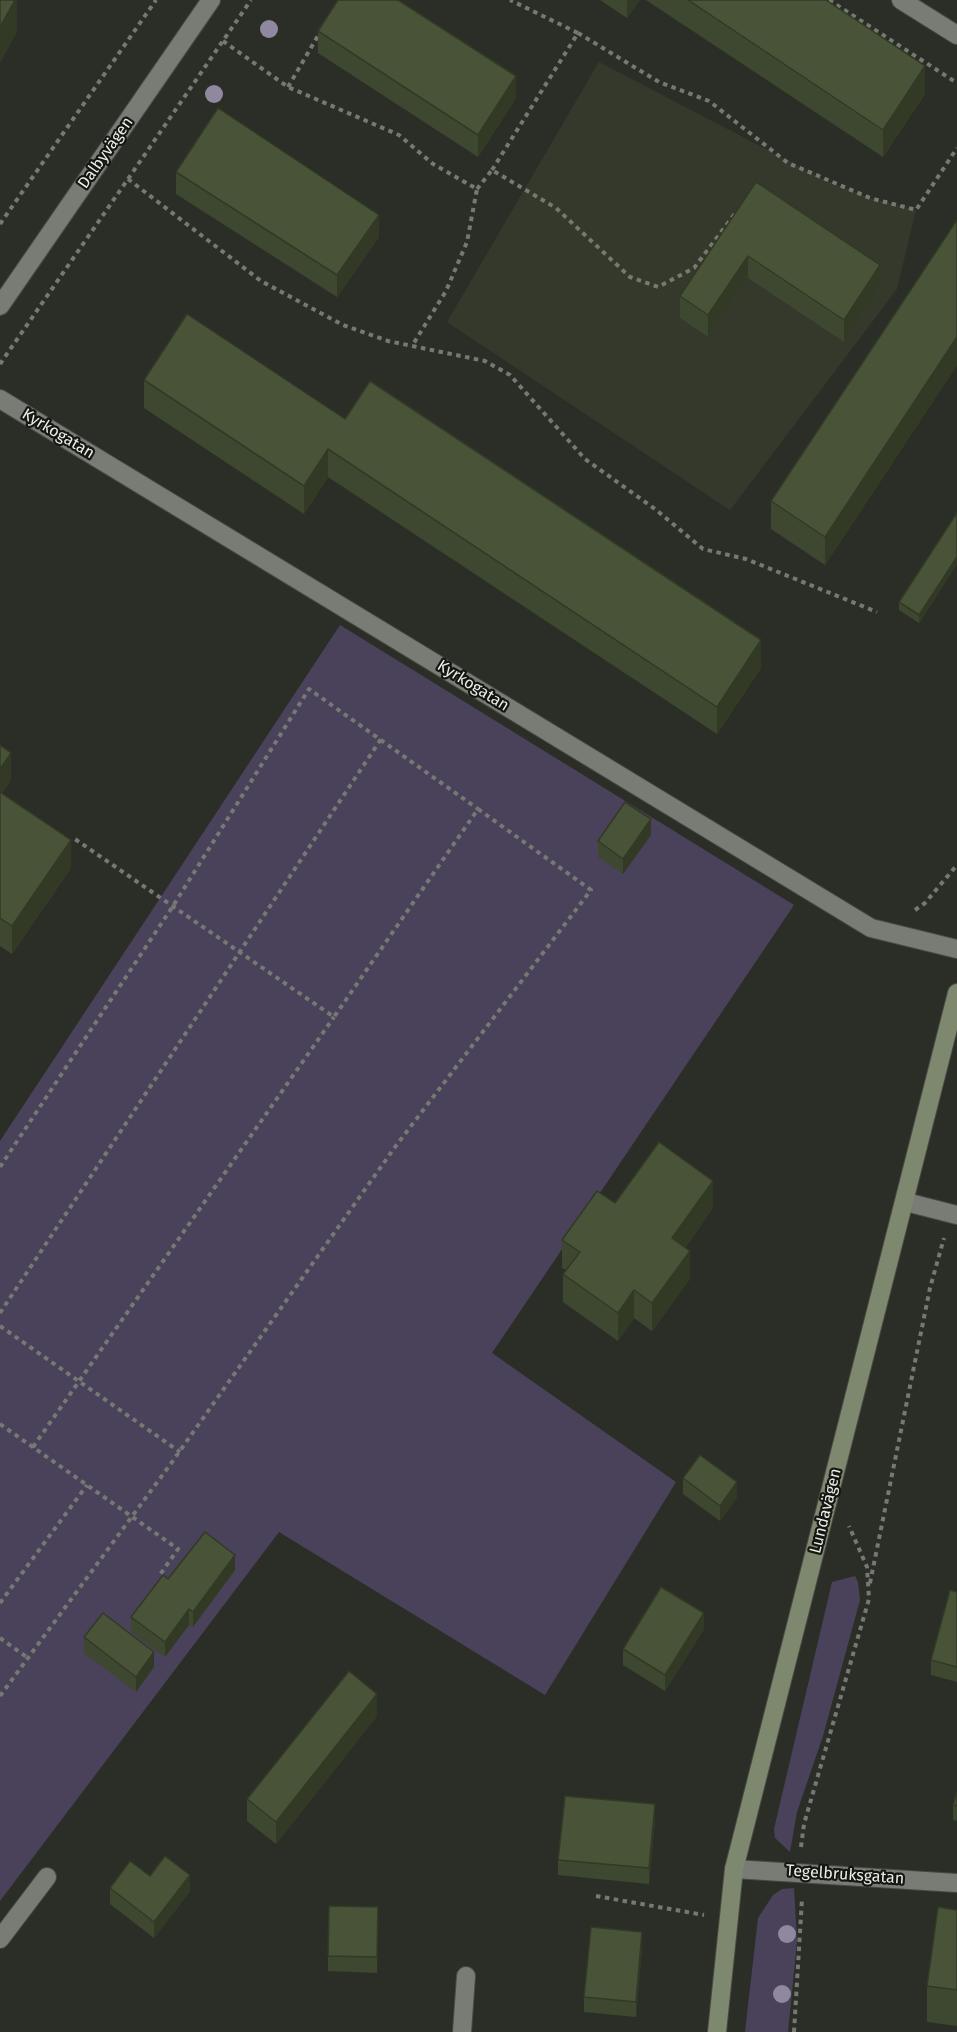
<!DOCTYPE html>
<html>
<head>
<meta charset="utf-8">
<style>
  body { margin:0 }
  canvas { display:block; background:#2b2e27 }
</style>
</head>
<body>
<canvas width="957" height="2032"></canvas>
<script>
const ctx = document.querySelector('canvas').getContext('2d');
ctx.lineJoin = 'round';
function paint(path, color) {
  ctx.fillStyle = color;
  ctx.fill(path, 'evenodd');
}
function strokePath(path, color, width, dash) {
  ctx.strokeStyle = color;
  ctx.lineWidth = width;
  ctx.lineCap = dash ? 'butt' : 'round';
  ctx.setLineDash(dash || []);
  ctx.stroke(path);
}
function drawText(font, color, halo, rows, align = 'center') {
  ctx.font = font + ' "Fira Sans",sans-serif';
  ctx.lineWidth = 4.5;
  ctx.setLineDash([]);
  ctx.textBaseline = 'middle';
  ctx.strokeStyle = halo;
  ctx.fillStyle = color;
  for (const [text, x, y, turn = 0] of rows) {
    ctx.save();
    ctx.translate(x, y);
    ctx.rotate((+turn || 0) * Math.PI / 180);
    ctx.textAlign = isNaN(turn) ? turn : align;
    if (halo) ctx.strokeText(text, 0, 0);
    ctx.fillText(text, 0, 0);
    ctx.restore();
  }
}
const built = new Path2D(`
  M 599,62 L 825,180 L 870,198 L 916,210 L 897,289 L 730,510 L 447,322 Z`);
const green = new Path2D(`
  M 340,625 L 794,905 L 492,1353 L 676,1482 L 545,1695 L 279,1532 L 0,1901 L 0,1141 Z
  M 855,1576 L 858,1582 L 860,1600 L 823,1736 L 797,1812 L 790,1852 L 775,1838 L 774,1829 L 832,1582 Z
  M 794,1888 L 797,1941 L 788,2032 L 745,2032 L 758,1918 L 773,1895 L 782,1889 Z`);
const path = new Path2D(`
  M 829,0 L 957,83
  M 578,33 L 659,82 L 709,101 L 788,163 L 870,198 L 916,210 L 957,148
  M 223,41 L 288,87 L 399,135 L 433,164 L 477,189 L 467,242 L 446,291 L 412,346
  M 288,87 L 319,34
  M 492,170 L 578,33 L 510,0
  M 128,179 L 251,0
  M 477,189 L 492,170 L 556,208 L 630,277 L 658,287 L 694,268 L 737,211
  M 0,224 L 156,0
  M 0,364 L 128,179 L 261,281 L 343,325 L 388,341 L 485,361 L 510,375 L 585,459 L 655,509 L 703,549 L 746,559 L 877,612
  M 915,910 L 925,903 L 957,865
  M 0,1167 L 173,906 L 309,689 L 478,809
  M 0,1313 L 381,739
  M 0,1326 L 180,1452
  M 0,1424 L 178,1549 L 159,1576
  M 33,1447 L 334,1017
  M 870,1583 L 930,1288 L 944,1238
  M 0,1603 L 87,1485
  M 0,1638 L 28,1658
  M 0,1696 L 172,1462 L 395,1147 L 591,890 L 478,809 L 334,1017 L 72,837
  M 801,1847 L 804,1824 L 869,1599 L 867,1567 L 849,1526
  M 596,1896 L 704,1915
  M 794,2032 L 802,1899`);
const minor = new Path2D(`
  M 901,0 L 957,35
  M 0,399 L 871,928 L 957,949
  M 906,1202 L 957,1215
  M 734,1869 L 957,1883
  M 0,1939 L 47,1877
  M 462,2032 L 466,1976`);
const tertiary = new Path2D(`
  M 0,306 L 211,0`);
const secondary = new Path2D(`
  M 717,2032 L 734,1869 L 957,993`);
const trees = [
  [269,29],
  [214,94],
  [787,1934],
  [782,1994]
];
const wall = new Path2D(`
  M 600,0 L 640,0 L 627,18 Z
  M 646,0 L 826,0 L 925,94 L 883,157 Z
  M 318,31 L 516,98 L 478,157 L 318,53 Z
  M 176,172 L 379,237 L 337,297 L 176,194 Z
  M 756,182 L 880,287 L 844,342 L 748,278 L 708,337 L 680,318 L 680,296 Z
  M 957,220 L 957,365 L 825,565 L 771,529 L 771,501 Z
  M 144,380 L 345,419 L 761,668 L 717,734 L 328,477 L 304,514 L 144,408 Z
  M 957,513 L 957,564 L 919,623 L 899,610 L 899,602 Z
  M 0,745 L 11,780 L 2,793 L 71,868 L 12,954 L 0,946 Z
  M 651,835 L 623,874 L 598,857 L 598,841 Z
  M 615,1203 L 713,1208 L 685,1248 L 690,1279 L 652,1331 L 634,1318 L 618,1341 L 563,1302 L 563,1274 L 566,1270 L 562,1268 L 562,1240 Z
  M 683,1478 L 737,1497 L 720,1521 L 683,1494 Z
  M 235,1570 L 193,1627 L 189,1625 L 165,1657 L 131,1632 L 131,1617 L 168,1579 Z
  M 957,1592 L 957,1682 L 931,1675 L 931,1660 Z
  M 704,1629 L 665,1691 L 623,1665 L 623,1649 Z
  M 84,1637 L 154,1667 L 136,1692 L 84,1653 Z
  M 377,1716 L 276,1844 L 247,1821 L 247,1799 Z
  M 957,1792 L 957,1821 L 953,1820 L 953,1805 Z
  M 655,1820 L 649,1884 L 558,1875 L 558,1860 Z
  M 150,1876 L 190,1891 L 154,1938 L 110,1904 L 110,1888 Z
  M 957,1910 L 957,2026 L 927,2022 L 927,1986 Z
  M 378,1922 L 377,1973 L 328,1971 L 328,1956 Z
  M 642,1947 L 636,2017 L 584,2012 L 584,1997 Z`);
const shadedWall = new Path2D(`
  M 15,0 L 17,0 L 17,32 L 0,63 L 0,27 Z
  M 627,0 L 640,0 L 627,18 Z
  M 925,66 L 925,94 L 883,157 L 883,130 Z
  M 516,76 L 516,98 L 478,157 L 478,135 Z
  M 379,215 L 379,237 L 337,297 L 337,275 Z
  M 748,256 L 748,278 L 708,337 L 708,315 Z
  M 880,265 L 880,287 L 844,342 L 844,320 Z
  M 957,337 L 957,365 L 825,565 L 825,537 Z
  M 328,449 L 328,477 L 304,514 L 304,486 Z
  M 957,557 L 957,564 L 919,623 L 919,615 Z
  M 761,640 L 761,668 L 717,734 L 717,707 Z
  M 11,753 L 11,780 L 0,797 L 0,769 Z
  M 651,819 L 651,835 L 623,874 L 623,859 Z
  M 71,840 L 71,868 L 12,954 L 12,926 Z
  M 713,1181 L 713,1208 L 672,1266 L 672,1238 Z
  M 690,1251 L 690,1279 L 652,1331 L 652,1303 Z
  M 634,1290 L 634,1318 L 618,1341 L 618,1313 Z
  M 737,1482 L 737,1497 L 720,1521 L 720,1506 Z
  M 235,1555 L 235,1570 L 193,1627 L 193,1612 Z
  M 189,1609 L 189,1625 L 165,1657 L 165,1642 Z
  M 704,1613 L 704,1629 L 665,1691 L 665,1675 Z
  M 154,1652 L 154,1667 L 136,1692 L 136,1677 Z
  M 377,1694 L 377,1716 L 276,1844 L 276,1822 Z
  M 655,1804 L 655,1820 L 649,1884 L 649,1868 Z
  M 190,1875 L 190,1891 L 154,1938 L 154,1922 Z
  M 642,1932 L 642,1947 L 636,2017 L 636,2002 Z`);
const building = new Path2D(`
  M 0,0 L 15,0 L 0,27 Z
  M 338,0 L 398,0 L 516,76 L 478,135 L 318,31 Z
  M 688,0 L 826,0 L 925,66 L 883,130 Z
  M 218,108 L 379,215 L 337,275 L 176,172 Z
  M 756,182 L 880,265 L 844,320 L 748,256 L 708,315 L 680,296 Z
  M 957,220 L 957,337 L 825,537 L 771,501 Z
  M 187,314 L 345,419 L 370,381 L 761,640 L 717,707 L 328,449 L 304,486 L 144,380 Z
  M 957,513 L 957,557 L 919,615 L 899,602 Z
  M 0,745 L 11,753 L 0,769 Z
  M 0,792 L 71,840 L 12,926 L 0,918 Z
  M 625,802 L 651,819 L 623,859 L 598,841 Z
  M 659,1142 L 713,1181 L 672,1238 L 690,1251 L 652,1303 L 634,1290 L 618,1313 L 563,1274 L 580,1252 L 562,1240 L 597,1191 L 615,1203 Z
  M 700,1455 L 737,1482 L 720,1506 L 683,1478 Z
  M 205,1532 L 235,1555 L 193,1612 L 189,1609 L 165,1642 L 131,1617 L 163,1575 L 168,1579 Z
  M 661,1587 L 704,1613 L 665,1675 L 623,1649 Z
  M 950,1590 L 957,1592 L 957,1667 L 931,1660 Z
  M 103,1613 L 154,1652 L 136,1677 L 84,1637 Z
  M 349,1671 L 377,1694 L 276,1822 L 247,1799 Z
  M 957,1792 L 957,1806 L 953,1805 Z
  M 565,1796 L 655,1804 L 649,1868 L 558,1860 Z
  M 165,1856 L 190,1875 L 154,1922 L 110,1888 L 130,1861 L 150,1876 Z
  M 329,1906 L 378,1907 L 377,1957 L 328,1956 Z
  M 938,1907 L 957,1910 L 957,1990 L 927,1986 Z
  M 591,1927 L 642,1932 L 636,2002 L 584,1997 Z`);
const streetNames = [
  ["Dalbyvägen",106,153,-55],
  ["Kyrkogatan",58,434,31],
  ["Kyrkogatan",473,686,32],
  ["Lundavägen",826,1511,-76],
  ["Tegelbruksgatan",845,1875,4]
];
paint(built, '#34392c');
paint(green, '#4a415b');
strokePath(minor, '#484a44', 20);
strokePath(tertiary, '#484a44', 20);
strokePath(secondary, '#484a44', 20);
strokePath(path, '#767973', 4, [4.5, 4.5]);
strokePath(minor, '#797c74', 18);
strokePath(tertiary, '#797c74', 18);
strokePath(secondary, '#7e886f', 18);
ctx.fillStyle = '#8f889e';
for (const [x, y] of trees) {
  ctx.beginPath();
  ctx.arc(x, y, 9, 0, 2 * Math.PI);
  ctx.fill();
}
paint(wall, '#3e472f');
paint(shadedWall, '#323a26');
paint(building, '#485337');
strokePath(building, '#323a26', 1.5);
drawText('16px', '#ebede8', '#141612', streetNames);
</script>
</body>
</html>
